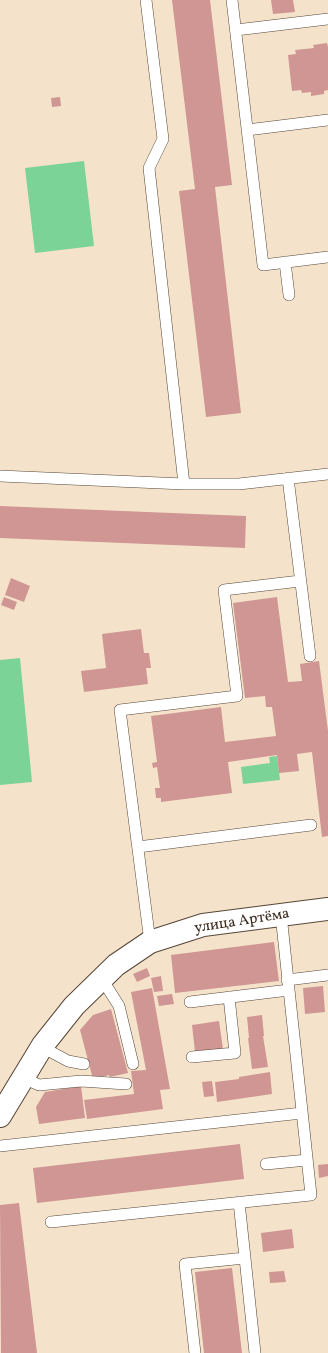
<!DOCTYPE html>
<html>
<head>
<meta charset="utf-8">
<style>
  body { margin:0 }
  canvas { display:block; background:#f4e3ca }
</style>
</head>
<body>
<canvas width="328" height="1353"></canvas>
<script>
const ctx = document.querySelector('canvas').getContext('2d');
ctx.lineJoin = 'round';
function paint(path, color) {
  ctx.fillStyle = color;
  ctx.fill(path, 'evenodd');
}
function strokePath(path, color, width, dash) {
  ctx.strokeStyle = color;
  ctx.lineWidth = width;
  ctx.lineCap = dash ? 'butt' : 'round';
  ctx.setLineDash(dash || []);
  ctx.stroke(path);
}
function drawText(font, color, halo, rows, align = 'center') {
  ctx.font = font + ' Vollkorn,serif';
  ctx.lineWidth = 3.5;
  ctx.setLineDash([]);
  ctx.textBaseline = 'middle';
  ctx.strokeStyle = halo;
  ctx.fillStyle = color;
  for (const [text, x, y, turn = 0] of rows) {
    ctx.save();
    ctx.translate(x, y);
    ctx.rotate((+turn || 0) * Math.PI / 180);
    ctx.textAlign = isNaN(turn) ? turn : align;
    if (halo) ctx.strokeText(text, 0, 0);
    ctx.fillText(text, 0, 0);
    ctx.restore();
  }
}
const green = new Path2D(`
  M 84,161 L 94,246 L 35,253 L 25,168 Z
  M 20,658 L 32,782 L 0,785 L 0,660 Z
  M 277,756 L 280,780 L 243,784 L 241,767 L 270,763 L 269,757 Z`);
const building = new Path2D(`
  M 172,0 L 210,0 L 232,185 L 215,187 L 241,413 L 206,417 L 179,191 L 195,189 Z
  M 271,0 L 293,0 L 295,12 L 273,14 Z
  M 327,43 L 328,47 L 328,90 L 324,91 L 324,94 L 311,96 L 311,92 L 302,93 L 301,90 L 292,91 L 288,55 L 296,54 L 295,50 L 314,48 L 313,45 Z
  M 60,97 L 61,106 L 52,107 L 51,98 Z
  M 0,506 L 246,516 L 245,548 L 0,538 Z
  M 11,578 L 30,586 L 24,602 L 5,595 Z
  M 4,597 L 17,602 L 14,610 L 1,605 Z
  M 277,597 L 288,682 L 302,681 L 300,664 L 319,661 L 328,731 L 328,836 L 322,837 L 312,752 L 297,754 L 299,771 L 279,773 L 277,755 L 228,762 L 232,793 L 161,802 L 161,798 L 156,798 L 155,788 L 160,788 L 157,767 L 153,768 L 152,763 L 157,762 L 151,716 L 221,707 L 225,742 L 276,736 L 272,707 L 266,707 L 265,696 L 245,698 L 233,603 Z
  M 141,629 L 144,653 L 149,653 L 151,668 L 146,668 L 148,684 L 84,692 L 81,671 L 106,668 L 102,634 Z
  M 274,942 L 279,981 L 175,993 L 171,955 Z
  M 147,968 L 150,976 L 137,982 L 133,974 Z
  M 161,976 L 163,991 L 154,992 L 151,978 Z
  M 323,986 L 325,1012 L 305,1014 L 303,988 Z
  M 152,988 L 170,1089 L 160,1090 L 163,1109 L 87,1119 L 84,1100 L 134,1094 L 131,1071 L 146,1070 L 131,992 Z
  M 172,994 L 174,1004 L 159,1006 L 157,996 Z
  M 111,1009 L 128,1073 L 110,1077 L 109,1075 L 93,1079 L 80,1030 L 93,1015 Z
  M 262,1015 L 264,1036 L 263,1036 L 268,1067 L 252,1069 L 248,1038 L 249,1038 L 247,1017 Z
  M 219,1021 L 223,1049 L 195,1052 L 192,1025 Z
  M 270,1072 L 272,1094 L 217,1102 L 215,1082 L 239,1079 L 239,1077 Z
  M 212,1081 L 214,1096 L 204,1097 L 202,1082 Z
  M 81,1086 L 85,1118 L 39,1124 L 36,1107 L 45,1092 Z
  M 240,1144 L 244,1179 L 37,1203 L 33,1168 Z
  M 328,1164 L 328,1176 L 319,1178 L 318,1165 Z
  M 19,1203 L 37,1353 L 1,1353 L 0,1205 Z
  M 292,1229 L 294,1248 L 263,1252 L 261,1233 Z
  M 232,1268 L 242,1353 L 204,1353 L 195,1272 Z
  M 284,1271 L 286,1282 L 270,1283 L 269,1272 Z`);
const lane = new Path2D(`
  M 146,0 L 163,139 L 149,168 L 184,484
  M 232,0 L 263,265 L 328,257
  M 236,30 L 328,19
  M 247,130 L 328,120
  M 285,262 L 289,295
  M 0,476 L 184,484 L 239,484 L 328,474
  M 288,478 L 310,656
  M 138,847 L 311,825
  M 150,942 L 120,710 L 237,696 L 224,590 L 300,581
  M 102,979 L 119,1006 L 133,1064
  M 287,980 L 328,975
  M 190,1002 L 289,990
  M 42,1047 L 68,1061 L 84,1064
  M 192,1057 L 235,1053 L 229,997
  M 23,1078 L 39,1085 L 81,1081 L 126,1084
  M 0,1146 L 302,1113
  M 266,1164 L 307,1160
  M 239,1202 L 245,1258
  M 51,1222 L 311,1195 L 281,915
  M 195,1353 L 185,1264 L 245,1258 L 255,1353`);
const street = new Path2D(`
  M 0,1116 L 43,1045 L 74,1006 L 116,965 L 150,942 L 203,925 L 328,909`);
const streetNames = [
  ["улица Артёма",242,922,-9]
];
paint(green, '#7bd398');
paint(building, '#d09693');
strokePath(lane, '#574638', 12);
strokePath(street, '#574638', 24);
strokePath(lane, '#fff', 11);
strokePath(street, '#fff', 22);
drawText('15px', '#3b2a1e', '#fff', streetNames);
</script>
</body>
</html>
